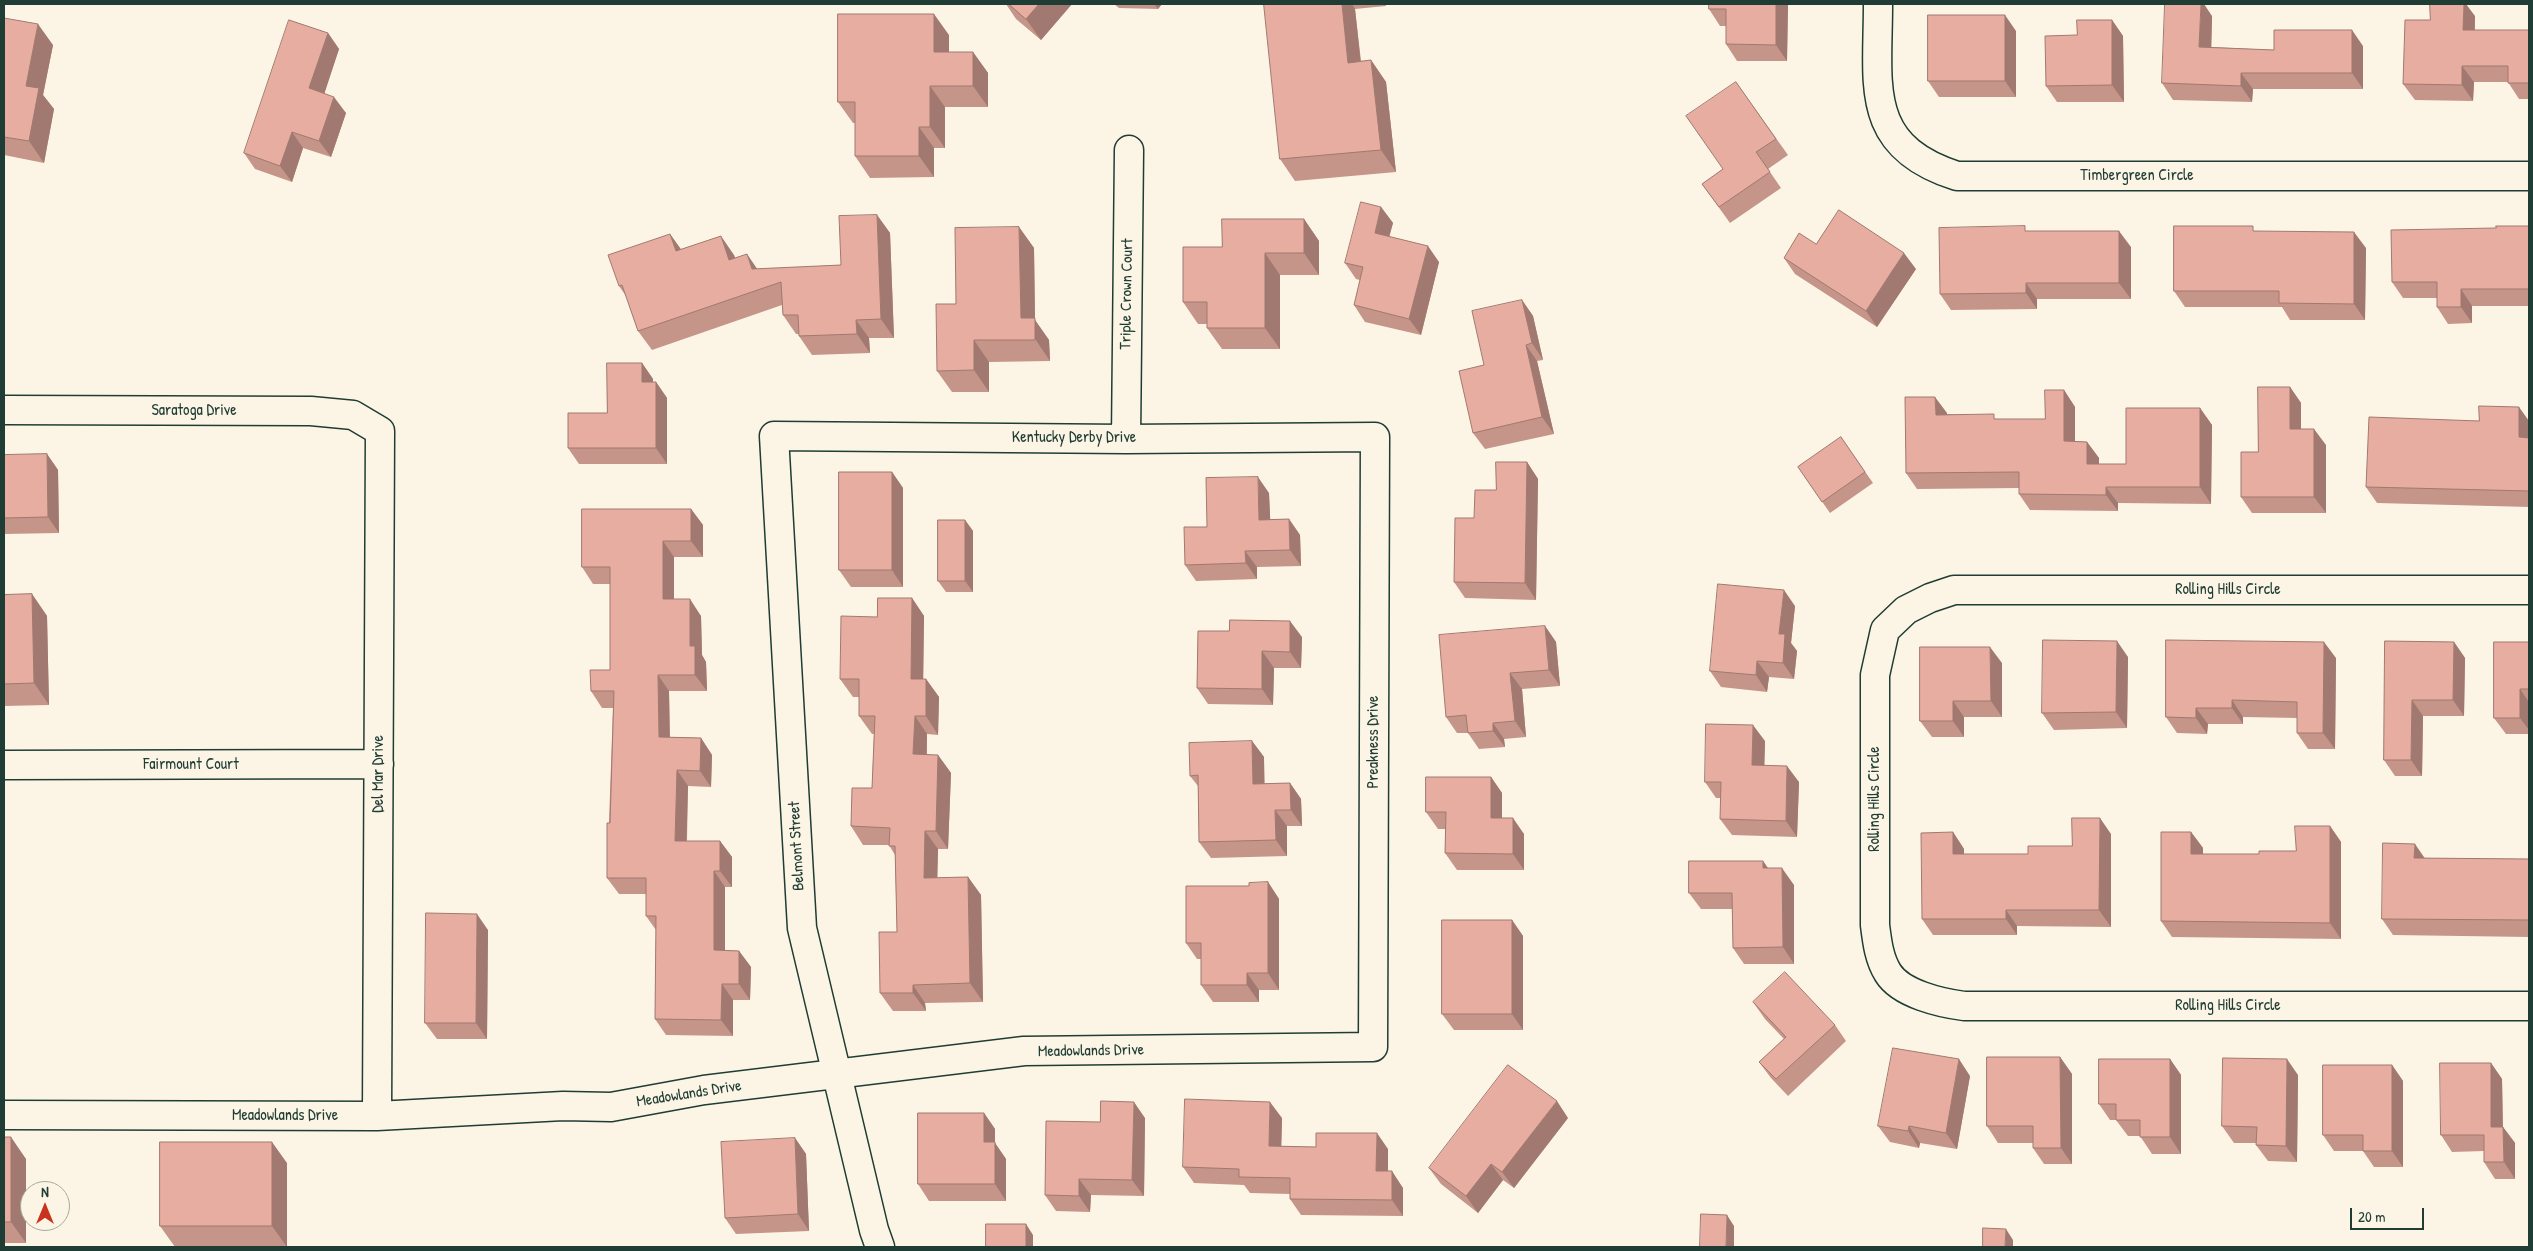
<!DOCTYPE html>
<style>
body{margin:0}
#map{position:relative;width:2533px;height:1251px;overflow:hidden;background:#fcf5e5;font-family:"Patrick Hand",sans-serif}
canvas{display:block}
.frame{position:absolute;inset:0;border:5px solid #1f3d34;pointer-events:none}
.north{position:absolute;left:20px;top:1181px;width:50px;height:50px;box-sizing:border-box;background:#fcf5e5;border:1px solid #a4ab9e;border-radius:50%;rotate:0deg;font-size:14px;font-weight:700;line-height:20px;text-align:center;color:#1f3d34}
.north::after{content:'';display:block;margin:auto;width:18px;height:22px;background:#c8321e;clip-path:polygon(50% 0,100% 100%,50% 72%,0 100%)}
.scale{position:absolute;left:2350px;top:1208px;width:74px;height:22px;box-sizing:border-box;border:2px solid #1f3d34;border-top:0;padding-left:6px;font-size:15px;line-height:18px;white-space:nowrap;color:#1f3d34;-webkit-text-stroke:4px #fcf5e5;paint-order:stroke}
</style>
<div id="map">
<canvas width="2533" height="1251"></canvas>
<div class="frame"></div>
<div class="north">N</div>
<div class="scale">20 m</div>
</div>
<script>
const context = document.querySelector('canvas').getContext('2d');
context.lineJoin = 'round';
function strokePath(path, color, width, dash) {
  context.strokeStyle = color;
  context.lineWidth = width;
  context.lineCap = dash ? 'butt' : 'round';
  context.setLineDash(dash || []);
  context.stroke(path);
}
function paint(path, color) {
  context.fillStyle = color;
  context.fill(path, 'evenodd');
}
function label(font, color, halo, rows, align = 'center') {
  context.font = font + ' "Patrick Hand",sans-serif';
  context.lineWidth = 4.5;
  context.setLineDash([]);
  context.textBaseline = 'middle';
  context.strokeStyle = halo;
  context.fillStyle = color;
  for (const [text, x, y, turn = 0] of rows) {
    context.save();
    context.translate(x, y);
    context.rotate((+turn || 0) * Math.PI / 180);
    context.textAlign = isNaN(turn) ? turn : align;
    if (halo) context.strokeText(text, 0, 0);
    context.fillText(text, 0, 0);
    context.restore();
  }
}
const street = new Path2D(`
 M1878,4C1878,86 1863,146 1957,176H2529
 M4,410L311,411L353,415L380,431L377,1116
 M1126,439L1129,150
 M2529,590H1954L1930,598L1906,610L1885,630L1875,675V925C1877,941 1879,959 1888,973C1901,994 1941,1003 1964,1006H2529
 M4,765L379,764
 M4,1115L377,1116L563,1106L611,1107L704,1090L1024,1051L1373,1047L1375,437L1126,439L774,436L802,928L874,1230L880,1247`);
const wall = new Path2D(`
 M1006,4H1072L1041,40L1016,19Z
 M1114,4H1162L1158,9L1119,8Z
 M1264,4H1386V6L1355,9L1361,61L1371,60L1386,82L1396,172L1295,181L1280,159Z
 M1788,4L1787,61H1737L1726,44V26H1720L1709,9Z
 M2212,16L2211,47L2274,50L2363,46V89H2253L2252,102L2173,100L2162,83Z
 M2475,16V30H2529V99H2519L2508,82H2474L2473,101L2415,100L2403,84L2430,20Z
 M4,18L53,45L43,95L54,109L44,163L4,155Z
 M2112,20L2123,36L2124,102H2057L2046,86L2077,35Z
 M2016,31V97H1939L1928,81Z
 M328,33L339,49L324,93L346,113L331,157L303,148L292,182L255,169L244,153Z
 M949,35V52H973L988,73V107H945V148H934V177L870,178L855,156V123H853L838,102Z
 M1736,82L1788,155L1768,169L1781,188L1730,223L1702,184L1723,169Z
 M1381,207L1393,223L1389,236L1439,262L1421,335L1365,322L1354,305L1360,280L1356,279L1345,263Z
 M877,215L890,233L894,338H869L870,353L812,355L799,336V334H796L783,315L782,305L652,350L638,331L626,296L619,286L670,234L681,250L734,255L735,258L757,269L841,265Z
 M1304,219L1319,241V275H1280V349H1222L1207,328V324H1198L1183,302L1222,247Z
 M2529,226V306H2472V323L2448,324L2437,307V298H2403L2392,282L2496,228Z
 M1019,227L1034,248L1035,320L1049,340L1050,361L989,362V392H952L937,371L956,304Z
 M2028,231L2131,247V299H2037V309L1951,310L1940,294Z
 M2257,231L2366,248L2365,320H2290L2282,307H2185L2174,291Z
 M1784,258L1916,269L1877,327L1795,274Z
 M1522,300L1533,316L1543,360L1537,361L1554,434L1485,449L1473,433L1484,365Z
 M642,363L653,379V382H656L667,398V464H579L568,448L607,413Z
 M2290,387L2301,403V429L2326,445V513H2252L2241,497L2258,452Z
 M2064,390L2075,407V441L2087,442L2099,458V464H2126L2200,408L2212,425L2211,504L2118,503V511L2030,510L2019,494V488L1917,489L1906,473L1947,413V414L1997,419H2045Z
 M2479,421H2529V507L2377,503L2366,487Z
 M1841,437L1873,483L1830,513L1798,467Z
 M47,454L58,470L59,533L4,534V455Z
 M1527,462L1538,479L1536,600L1465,598L1454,582L1474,518L1496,490Z
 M892,472L903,488V587H851L839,570Z
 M1269,493L1270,519H1289L1300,535L1301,566L1257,567V579L1196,581L1185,565L1207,527Z
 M691,509L703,525V557H674V599L701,616L702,655L706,662L707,691H669L670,737L701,738L712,755L711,787L688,786L687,841H720L732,857V887H725V950L739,951L751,967L750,1000H733V1036L666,1035L655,1019L656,930L646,916V894H619L607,878L613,708H602L591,691L610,670V584H593L582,567Z
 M965,520L973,531V592H946L938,581Z
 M32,594L47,616L49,705L4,706V595Z
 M912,598L924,616L923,679H926L939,697L938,735L927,734V755H938L951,773L948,849H938L937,878L968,877L981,895L983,1002L925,1003L926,1011H893L880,993L897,932L895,855L889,845H863L851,826L872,788L874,734H872L859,716V697H853L840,679L877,617Z
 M1795,606L1791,643L1797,651L1794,679L1769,677L1767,692L1721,687L1710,671Z
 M1545,626L1556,642L1560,686L1522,689L1526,737L1504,739L1505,747L1479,749L1468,733H1457L1446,717Z
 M1198,631L1302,637L1301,668H1274L1273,705L1208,704L1197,688Z
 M2385,641L2454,642L2465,658L2464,716H2423L2422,776H2395L2384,760Z
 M2529,642V734H2506L2494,718Z
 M2128,657L2127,728L2054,730L2042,713Z
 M2336,658L2335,749H2308L2297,733V718L2243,717V724H2208L2207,734L2177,733L2166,717Z
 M2002,663V717H1964V737H1932L1920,721Z
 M1252,741L1264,757V784L1290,783L1301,799L1302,826H1287V856L1211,858L1199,842L1198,786L1190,776Z
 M1765,741L1764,766L1799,782L1797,837L1732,835L1720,819L1721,798H1716L1705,782Z
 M1491,777L1502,793V818L1524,834V870H1457L1445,853V829H1438L1426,812Z
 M2330,826L2341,842V939L2172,937L2161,921L2191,832L2203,848V854H2259L2296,851Z
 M1953,832L1964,849V854H2028L2072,846L2111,834V927L2017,926V935H1933L1922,919Z
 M2424,858L2529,859V937L2393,935L2382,919Z
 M1763,861L1768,868L1794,885V964H1744L1733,948L1732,909H1701L1689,893Z
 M1268,882L1279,899V990H1259V1002H1213L1201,985V959H1197L1186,943L1249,886Z
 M1512,920L1523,936V1030H1454L1442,1014Z
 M488,930L487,1039H437L425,1023Z
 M1753,1002L1835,1025L1846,1041L1788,1096L1771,1078L1759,1062L1784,1039L1765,1019Z
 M2060,1057L2072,1074V1164H2044L2033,1148V1143H1998L1987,1126Z
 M2170,1059L2181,1075V1154H2152L2140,1136H2128L2116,1120H2110L2099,1104Z
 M2491,1063L2502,1079L2503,1127L2515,1143V1179H2495L2484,1162V1151L2452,1152L2441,1135Z
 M2392,1065L2403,1081V1167H2374L2363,1151H2334L2323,1135Z
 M2298,1075L2297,1162L2268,1161L2256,1145V1143H2234L2222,1126Z
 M1970,1076L1957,1149L1920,1143L1919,1148L1890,1142L1878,1126Z
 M984,1113L995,1129V1143L1006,1159V1201H929L918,1184Z
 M1145,1118L1144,1196L1091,1195L1090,1212L1056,1211L1045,1195Z
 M1282,1118L1281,1146L1388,1149V1171L1403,1188V1216L1301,1215L1290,1199V1194L1250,1193L1244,1185L1194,1183L1183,1167Z
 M1568,1118L1514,1188L1503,1180L1478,1213L1441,1184L1429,1168Z
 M4,1137L26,1159V1243H4Z
 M795,1138L806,1154L809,1231L736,1234L725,1218Z
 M287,1163V1247H175L160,1226Z`);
const shadedWall = new Path2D(`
 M1039,4H1072L1041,40L1026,19Z
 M1154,4H1162L1158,9Z
 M1342,4H1352L1355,9L1363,84L1348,63Z
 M1776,4H1788L1787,61L1776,45Z
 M2201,4H2204L2212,16L2211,63L2199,47Z
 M2464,4H2466L2475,16L2474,46L2463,30Z
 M934,14L949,35V73L934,52Z
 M2005,15L2016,31V97L2005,81Z
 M2112,20L2123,36L2124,102L2112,85Z
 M38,24L53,45L43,95L54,109L44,163L29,141L26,86Z
 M2352,30L2363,46V89L2352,73Z
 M328,33L339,49L321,104L309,88Z
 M973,52L988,73V107L973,86Z
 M1371,60L1386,82L1396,172L1381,150Z
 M2462,66L2474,82L2473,101L2462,85Z
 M2241,73L2253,89L2252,102L2241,86Z
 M930,86L945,107V148L930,127Z
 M334,97L346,113L331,157L319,141Z
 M919,127L934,148V177L919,156Z
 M292,132L303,148L292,182L280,166Z
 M1381,207L1393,223L1386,249L1375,233Z
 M877,215L890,233L894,338L881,319Z
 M1304,219L1319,241V275L1304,253Z
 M1019,227L1034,248L1035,320L1049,340L1050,361L1021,318Z
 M2119,231L2131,247V299L2119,283Z
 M2354,232L2366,248L2365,320L2354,304Z
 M670,234L683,252L676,251Z
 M721,236L734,255L742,279L729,260Z
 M1428,246L1439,262L1421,335L1409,319Z
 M1265,253L1280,275V349L1265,328Z
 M1904,253L1916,269L1877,327L1866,311Z
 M747,254L760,273L752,269Z
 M2026,283L2037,299V309L2026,293Z
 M2461,289L2472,306V323L2461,307Z
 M1522,300L1533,316L1543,360L1532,343Z
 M856,320L869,338L870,353L857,334Z
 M974,340L989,362V392L974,370Z
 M1526,345L1537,361L1554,434L1542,417Z
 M642,363L653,379V398L642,382Z
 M656,382L667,398V464L656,448Z
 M2290,387L2301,403V445L2290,429Z
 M2064,390L2075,407V457L2064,441Z
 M1935,397L1947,413V431L1936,415Z
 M2519,407L2529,421V452L2519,437Z
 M2200,408L2212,425L2211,504L2200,487Z
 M2314,429L2326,445V513L2314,497Z
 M2087,442L2099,458V481L2087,464Z
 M47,454L58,470L59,533L48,517Z
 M1527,462L1538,479L1536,600L1525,583Z
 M892,472L903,488V587L892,570Z
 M1258,477L1269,493L1271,536L1259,520Z
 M2106,487L2118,503V511L2106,495Z
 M691,509L703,525V557L691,541Z
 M1289,519L1300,535L1301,566L1290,550Z
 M965,520L973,531V592L965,581Z
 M663,541L674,557V616L663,599Z
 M1245,551L1257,567V579L1246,563Z
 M1784,590L1795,606L1791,643L1797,651L1794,679L1783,663L1779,634Z
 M32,594L47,616L49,705L34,683Z
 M912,598L924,616L923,697L911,679Z
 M690,599L701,616L702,655L706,662L707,691L695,675L690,646Z
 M1290,621L1302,637L1301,668L1290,652Z
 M1545,626L1556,642L1560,686L1549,670Z
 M2117,641L2128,657L2127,728L2116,712Z
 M2324,642L2336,658L2335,749L2323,733Z
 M2454,642L2465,658L2464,716L2453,700Z
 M1990,647L2002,663V717L1991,701Z
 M1262,651L1274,668L1273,705L1262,689Z
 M1757,661L1769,677L1767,692L1756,675Z
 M1510,673L1522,689L1526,737L1515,721Z
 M658,675L669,691L670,753L659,737Z
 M926,679L939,697L938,735L926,716Z
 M2520,689L2529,702V730L2520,718Z
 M2232,700L2243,717V724L2232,708Z
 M2412,700L2423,716L2422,776L2411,760Z
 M1953,701L1964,717V737L1953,721Z
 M2196,708L2208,724L2207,734L2196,718Z
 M915,716L927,734L926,772L913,754Z
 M1493,723L1504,739L1505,747L1493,731Z
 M1753,725L1765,741L1764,782L1752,765Z
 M701,738L712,755L711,787L700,771Z
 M1252,741L1264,757L1265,800L1253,784Z
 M938,755L951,773L948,849L936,831Z
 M1787,766L1799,782L1797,837L1786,821Z
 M677,770L688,786L686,857L675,841Z
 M1491,777L1502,793V834L1491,818Z
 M1290,783L1301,799L1302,826L1291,810Z
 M1275,810L1287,826V856L1276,840Z
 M1513,818L1524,834V870L1513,854Z
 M2100,818L2111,834V927L2099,910Z
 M2330,826L2341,842V939L2330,923Z
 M925,831L938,849L937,896L924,878Z
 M1953,832L1964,849V871L1953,854Z
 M2191,832L2203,848V870L2191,854Z
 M720,841L732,857V887L720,871Z
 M2415,844L2426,860L2414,858Z
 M1763,861L1774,877L1763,868Z
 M1782,868L1794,885V964L1783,947Z
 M714,871L725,887V966L714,950Z
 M968,877L981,895L983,1002L970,983Z
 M1268,882L1279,899V990L1268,973Z
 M2006,910L2017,926V935L2006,919Z
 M477,914L488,930L487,1039L476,1023Z
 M1512,920L1523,936V1030L1512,1014Z
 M739,951L751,967L750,1000L739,984Z
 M1247,973L1259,990V1002L1247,985Z
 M722,984L733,1000V1036L721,1020Z
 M913,985L925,1003L926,1011L913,993Z
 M2060,1057L2072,1074V1164L2061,1148Z
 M1959,1059L1970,1076L1957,1149L1946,1133Z
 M2170,1059L2181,1075V1154L2170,1137Z
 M2287,1059L2298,1075L2297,1162L2286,1146Z
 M2491,1063L2502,1079L2503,1143L2491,1127Z
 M2392,1065L2403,1081V1167L2392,1151Z
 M1557,1101L1568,1118L1514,1188L1502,1172Z
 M1134,1102L1145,1118L1144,1196L1132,1180Z
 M1270,1102L1282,1118L1281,1162L1269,1146Z
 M984,1113L995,1129V1143L1006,1159V1201L995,1184L984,1142Z
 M1909,1126L1920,1143L1919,1148L1908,1131Z
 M2503,1127L2515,1143V1179L2504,1162Z
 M1377,1133L1388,1149V1188L1376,1171Z
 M11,1137L26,1159V1243L11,1222Z
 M795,1138L806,1154L809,1231L798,1214Z
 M272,1142L287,1163V1247L272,1226Z
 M1491,1164L1503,1180L1478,1213L1466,1196Z
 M1392,1171L1403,1188V1216L1392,1200Z
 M1079,1179L1091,1195L1090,1212L1079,1196Z
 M1727,1215L1734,1226V1247H1726Z
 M1026,1224L1033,1235V1247H1026Z
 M2006,1229L2013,1240V1247H2005Z`);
const building = new Path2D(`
 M1009,4H1039L1026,19Z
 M1264,4H1342L1348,63L1371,60L1381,150L1280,159Z
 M1709,4H1776V45L1726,44V9H1709Z
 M2165,4H2201L2199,47L2274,50V30H2352V73H2241V86L2162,83Z
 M2430,4H2464L2463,30H2529V83H2508V66H2462V85L2403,84L2405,20H2430Z
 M838,14H934V52H973V86H930V127H919V156H855V102H838Z
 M1928,15H2005V81H1928Z
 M4,18L38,24L26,86L39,88L29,141L4,137Z
 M289,20L328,33L309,88L334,97L319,141L292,132L280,166L244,153Z
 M2077,20H2112V85L2046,86L2045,36L2077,35Z
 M1736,82L1776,139L1756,152L1770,172L1719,207L1702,184L1723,169L1686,116Z
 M1361,202L1381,207L1375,233L1428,246L1409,319L1354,305L1363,267L1345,263Z
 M1839,210L1904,253L1866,311L1784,258L1799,233L1816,244Z
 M877,215L881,319L856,320L857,334L799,336L798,315H783L781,282L638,331L622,285L619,286L608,255L670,234L676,251L721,236L729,260L747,254L752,269L841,265L839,216Z
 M1222,219H1304V253H1265V328H1207V302H1183V247H1222Z
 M2025,226V231H2119V283H2026V293L1940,294L1939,228Z
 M2174,226H2253V231L2354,232V304L2279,303V291H2174Z
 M2496,226H2529V289H2461V307H2437V282H2392L2391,230L2496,228Z
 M1019,227L1021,318H1035V340H974V370L937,371L936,304H956L955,228Z
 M1522,300L1532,343L1526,345L1542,417L1473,433L1459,371L1484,365L1472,311Z
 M607,363H642V382H656V448H568V413H607Z
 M2258,387H2290V429H2314V497H2241V452H2258Z
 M2045,390H2064V441L2087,442V464H2126V408H2200V487H2106V495L2019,494V472L1906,473L1905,397H1935L1936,415L1994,414V419H2045Z
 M2479,406L2519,407V437L2529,438V491L2366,487L2369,417L2479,421Z
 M1841,437L1865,472L1822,502L1798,467Z
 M47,454L48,517L4,518V455Z
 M1496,462H1527L1525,583L1454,582L1455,518H1474L1475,490H1496Z
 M839,472H892V570H839Z
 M1258,477L1259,520L1289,519L1290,550L1245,551L1246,563L1185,565L1184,527H1207L1206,478Z
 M582,509H691V541H663V599H690V646H695V675H658L659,737L701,738L700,771L677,770L675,841H720V871H714V950L739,951V984H722L721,1020L655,1019L656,916H646V878H607V823H610L614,691H591L590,670H610V567H582Z
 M938,520H965V581H938Z
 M1718,584L1784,590L1779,634H1785L1783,663L1757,661L1756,675L1710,671Z
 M32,594L34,683L4,684V595Z
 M878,598H912L911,679H926V716H915L913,754L938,755L936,831H925L924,878L968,877L970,983L913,985V993H880L879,932H897L895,846H889L890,828L851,826L852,788H872L875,716H859V679H840L841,616L877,617Z
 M1230,620L1290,621V652L1262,651V689L1197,688L1198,631H1229Z
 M1545,626L1549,670L1510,673L1515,721L1493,723V731L1468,733L1466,715L1446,717L1439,635Z
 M2043,640L2117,641L2116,712L2042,713Z
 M2166,640L2324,642L2323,733H2297V702L2232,700V708H2196V718L2166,717Z
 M2385,641L2454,642L2453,700H2412L2411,760H2384Z
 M2494,642H2529V689H2520V718H2494Z
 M1920,647H1990L1991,701H1953V721H1920Z
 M1706,724L1753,725L1752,765L1787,766L1786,821L1720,819L1721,782H1705Z
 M1252,741L1253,784L1290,783L1291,810H1275L1276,840L1199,842L1198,775L1190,776L1189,743Z
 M1426,777H1491V818H1513V854L1445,853L1446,812H1426Z
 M2072,818H2100L2099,910H2006V919H1922L1921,833L1953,832V854H2028V846H2072Z
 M2295,826H2330V923L2161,921V832H2191V854H2259V851H2296Z
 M2383,843L2415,844L2414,858L2529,859V920L2382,919Z
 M1689,861H1763V868H1782L1783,947L1733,948L1732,893H1689Z
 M1268,882V973H1247V985H1201V943H1186V886H1249V883Z
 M426,913L477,914L476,1023H425Z
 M1442,920H1512V1014H1442Z
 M1785,972L1835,1025L1776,1079L1759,1062L1786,1037L1753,1002Z
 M1893,1048L1959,1059L1946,1133L1909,1126L1908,1131L1878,1126Z
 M1987,1057H2060L2061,1148H2033V1126H1987Z
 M2223,1058L2287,1059L2286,1146L2256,1145L2257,1127L2222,1126Z
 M2099,1059H2170V1137H2140V1120H2116V1104H2099Z
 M2440,1063H2491V1127H2503L2504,1162H2484V1135H2441Z
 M1508,1065L1557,1101L1502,1172L1491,1164L1466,1196L1429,1168Z
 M2323,1065H2392V1151H2363V1135H2323Z
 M1185,1099L1270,1102L1269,1146L1316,1147V1133H1377L1376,1171H1392V1200L1290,1199V1178L1239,1177V1169L1183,1167Z
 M1101,1101L1134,1102L1132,1180L1079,1179V1196L1045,1195L1046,1121L1100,1122Z
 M918,1113H984V1142H995V1184H918Z
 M4,1137H11V1222H4Z
 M795,1138L798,1214L725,1218L721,1142Z
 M160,1142H272V1226H160Z
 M1701,1214L1727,1215L1726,1247H1700Z
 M986,1224H1026V1247H986Z
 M1983,1228L2006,1229L2005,1247H1983Z`);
const streetNames = [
 ["Timbergreen Circle",2137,176],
 ["Triple Crown Court",1127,294,-89],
 ["Saratoga Drive",194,411],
 ["Kentucky Derby Drive",1074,438],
 ["Rolling Hills Circle",2228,590],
 ["Preakness Drive",1374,742,-90],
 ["Fairmount Court",191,765],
 ["Del Mar Drive",379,774,-90],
 ["Rolling Hills Circle",1875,799,-90],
 ["Belmont Street",797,846,-93],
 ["Rolling Hills Circle",2228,1006],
 ["Meadowlands Drive",1091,1051,-1],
 ["Meadowlands Drive",689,1094,-9],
 ["Meadowlands Drive",285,1116]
];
strokePath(street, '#1f3d34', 31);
strokePath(street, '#fcf5e5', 28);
paint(wall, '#c6958a');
paint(shadedWall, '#a17970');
paint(building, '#e6ada0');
strokePath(building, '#a17970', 1);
label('16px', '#1f3d34', '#fcf5e5', streetNames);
</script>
